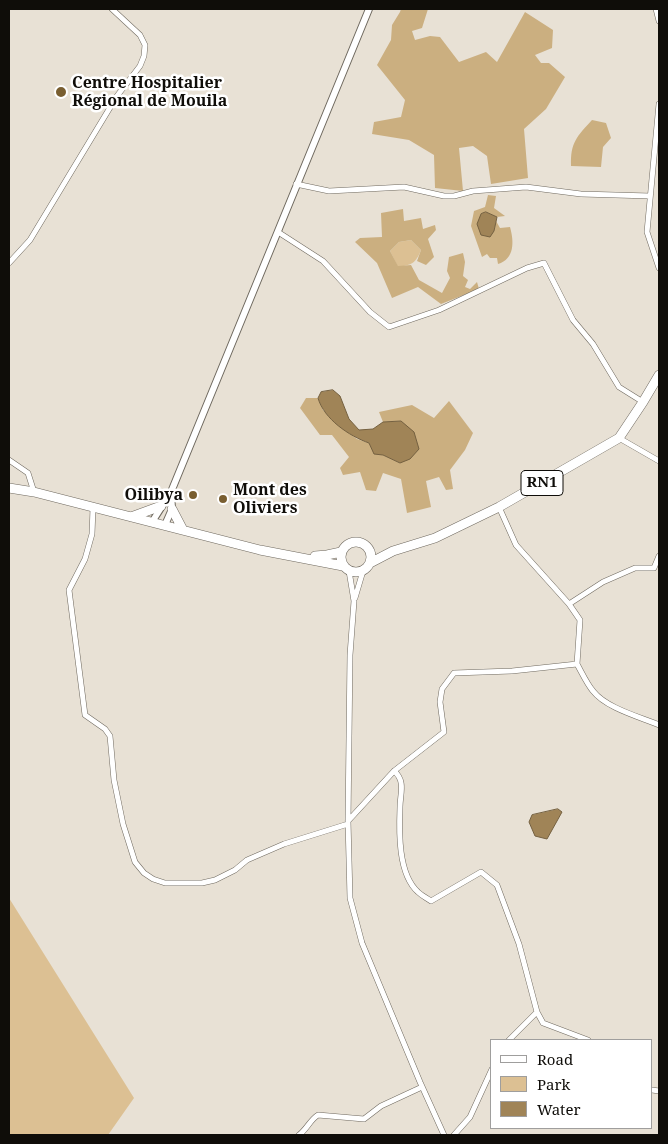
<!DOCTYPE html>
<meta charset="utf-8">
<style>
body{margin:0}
#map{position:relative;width:668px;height:1144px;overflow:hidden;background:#e8e1d5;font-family:"Noto Serif",serif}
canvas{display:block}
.frame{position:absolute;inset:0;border:10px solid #0f0d09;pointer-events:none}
.legend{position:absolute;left:490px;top:1039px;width:162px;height:90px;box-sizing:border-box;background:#fff;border:1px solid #9f9e9d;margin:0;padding:6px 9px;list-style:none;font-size:15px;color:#0f0d09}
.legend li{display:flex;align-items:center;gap:10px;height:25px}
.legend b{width:25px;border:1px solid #9f9e9d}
</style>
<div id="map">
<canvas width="668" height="1144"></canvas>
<div class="frame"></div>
<ul class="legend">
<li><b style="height:6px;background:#fff"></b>Road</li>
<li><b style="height:14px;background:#dcc093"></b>Park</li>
<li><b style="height:14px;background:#a08457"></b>Water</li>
</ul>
</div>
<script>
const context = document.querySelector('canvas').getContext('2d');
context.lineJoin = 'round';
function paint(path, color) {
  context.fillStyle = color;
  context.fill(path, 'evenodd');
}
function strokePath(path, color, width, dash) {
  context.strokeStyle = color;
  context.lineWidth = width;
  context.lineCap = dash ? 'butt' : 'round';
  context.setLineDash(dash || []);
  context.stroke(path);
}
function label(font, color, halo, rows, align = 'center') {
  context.font = font + ' "Noto Serif",serif';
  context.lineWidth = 5;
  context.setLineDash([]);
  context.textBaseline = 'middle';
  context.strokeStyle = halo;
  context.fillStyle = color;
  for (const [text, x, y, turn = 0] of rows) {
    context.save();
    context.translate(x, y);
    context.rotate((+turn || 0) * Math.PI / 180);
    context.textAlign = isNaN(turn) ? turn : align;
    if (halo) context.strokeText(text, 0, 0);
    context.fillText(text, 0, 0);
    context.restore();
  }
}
const green = new Path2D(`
 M411,240L421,250C416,263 412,265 398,267L390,251L399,242Z
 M9,898L134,1098L108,1135H9Z`);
const forest = new Path2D(`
 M401,9H428L422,28L412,31L415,40L430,36L440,37L459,62L486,52L497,62L525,12L553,30L552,48L535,55L541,63H549L565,77L546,109L524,129L528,178L491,184L487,156L473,146L459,148L463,191L435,188L434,155L409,140L372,134L374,122L401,117L405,100L377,65L391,40L392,25L400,12Z
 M592,120L606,123L611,138L603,147L601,167L571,166C570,143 577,136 592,120Z
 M488,195L496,196L494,208L505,216L497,217L486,212L494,231L496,221L500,228L510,227C514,241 515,259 498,264L497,258H490L487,254L482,257L471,226L474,211L485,207Z
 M403,209L404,221L421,218L423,229L435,225L436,230L428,239L434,257L426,265L417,261L421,250L411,240L399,242L390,251L398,266L411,265L419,280L442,293L450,278L447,271L449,257L463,253L465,262L463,276L468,280L465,287L470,289L477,282L479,289L441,304L418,287L392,298L377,263L355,242L360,238L382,237L381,213Z
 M306,398H318L323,410L337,424L357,439L369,443L383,455L400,463L401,421L383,422L379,412L412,405L434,418L449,401L473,433L465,450L450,470L453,489L446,490L439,477L426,481L431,507L407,513L401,479L383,473L376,491L366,490L360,472L343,475L340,468L349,457L332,435H320L300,408Z`);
const water = new Path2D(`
 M486,212L497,217L494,231L490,237L481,235L477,224L481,214Z
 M333,390L340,396L349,419L359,430L373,429L383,422L401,421L414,432L419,449L410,459L400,463L383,455L374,454L369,443C349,436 324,419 318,398L321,392Z
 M558,809L562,812L547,839L535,836L529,822L532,815Z`);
const minor = new Path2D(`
 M656,9L659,21
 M659,104L647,232L659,268
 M296,184L329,191L404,187L444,196H454L473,191L526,187L581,194L650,196
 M278,232L323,261L370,312L389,327L439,310L527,268L544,263L573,320L593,344L619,387L643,402
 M9,263L30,240L117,96L140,66L144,56L145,45L140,35L112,9
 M619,438L659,461
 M9,460L28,473L34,492
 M93,508L92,534L85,559L69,590L85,715L105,729L110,736L114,780L123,824L135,862L144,873L153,879L165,883H202L215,880L235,870L247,860L284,844L348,824
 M349,571L354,601L350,655L348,821L350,898L362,943L420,1082L444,1135
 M355,598L363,571
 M569,604L603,582L635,568H654L659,556
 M577,664C582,673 587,684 593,691C606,708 640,717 659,725
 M394,771C406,781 400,794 400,807C399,832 398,874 418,892C422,896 427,898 431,901L481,872L497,885L519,944L537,1012L543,1023L588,1040
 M348,821L394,771L444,732L440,702L442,689L454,673L512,671L577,664L580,620L569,604L516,545L499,507
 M509,1040L537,1012
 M652,1090L659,1091
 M299,1135C307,1129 310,1120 318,1115L364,1119L381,1106L422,1087
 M454,1135L470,1117L492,1069`);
const tertiary = new Path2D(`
 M152,522L171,492L369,9
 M165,525L172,509L171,492`);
const trunk = new Path2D(`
 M9,488L34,492L260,550L343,566
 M172,509L183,530
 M131,517L161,506
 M341 557a15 15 0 1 1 30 0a15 15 0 1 1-30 0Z
 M315,556L327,555L341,552
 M370,563L393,551L435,538L499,507L619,438L643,402L659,375`);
const markers = [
 [61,92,6,"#795e30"],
 [193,495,5,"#795e30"],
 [223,499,5,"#795e30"]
];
const shields = [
 [542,483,42]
];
const shieldNames = [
 ["RN1",542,483]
];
const poiNames = [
 ["Centre Hospitalier",72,83],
 ["Régional de Mouila",72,101],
 ["Mont des",233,490],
 ["Oliviers",233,508],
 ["Oilibya",183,495,"right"]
];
paint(green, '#dcc093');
paint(forest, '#cbaf80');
paint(water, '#a08457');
strokePath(water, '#746040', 1);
strokePath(minor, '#6f695f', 6);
strokePath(tertiary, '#6f695f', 8);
strokePath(trunk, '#6f695f', 10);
strokePath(minor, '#fff', 5);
strokePath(tertiary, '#fff', 6);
strokePath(trunk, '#fff', 9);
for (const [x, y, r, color] of markers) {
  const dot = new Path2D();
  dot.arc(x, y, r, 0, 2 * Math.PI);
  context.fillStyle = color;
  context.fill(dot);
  strokePath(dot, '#fff', 2);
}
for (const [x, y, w] of shields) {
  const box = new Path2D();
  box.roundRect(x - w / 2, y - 12.5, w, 25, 4);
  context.fillStyle = '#fff';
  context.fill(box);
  strokePath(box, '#0f0d09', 1);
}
label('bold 15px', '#0f0d09', null, shieldNames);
label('bold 16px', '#0f0d09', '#fff', poiNames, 'left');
</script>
